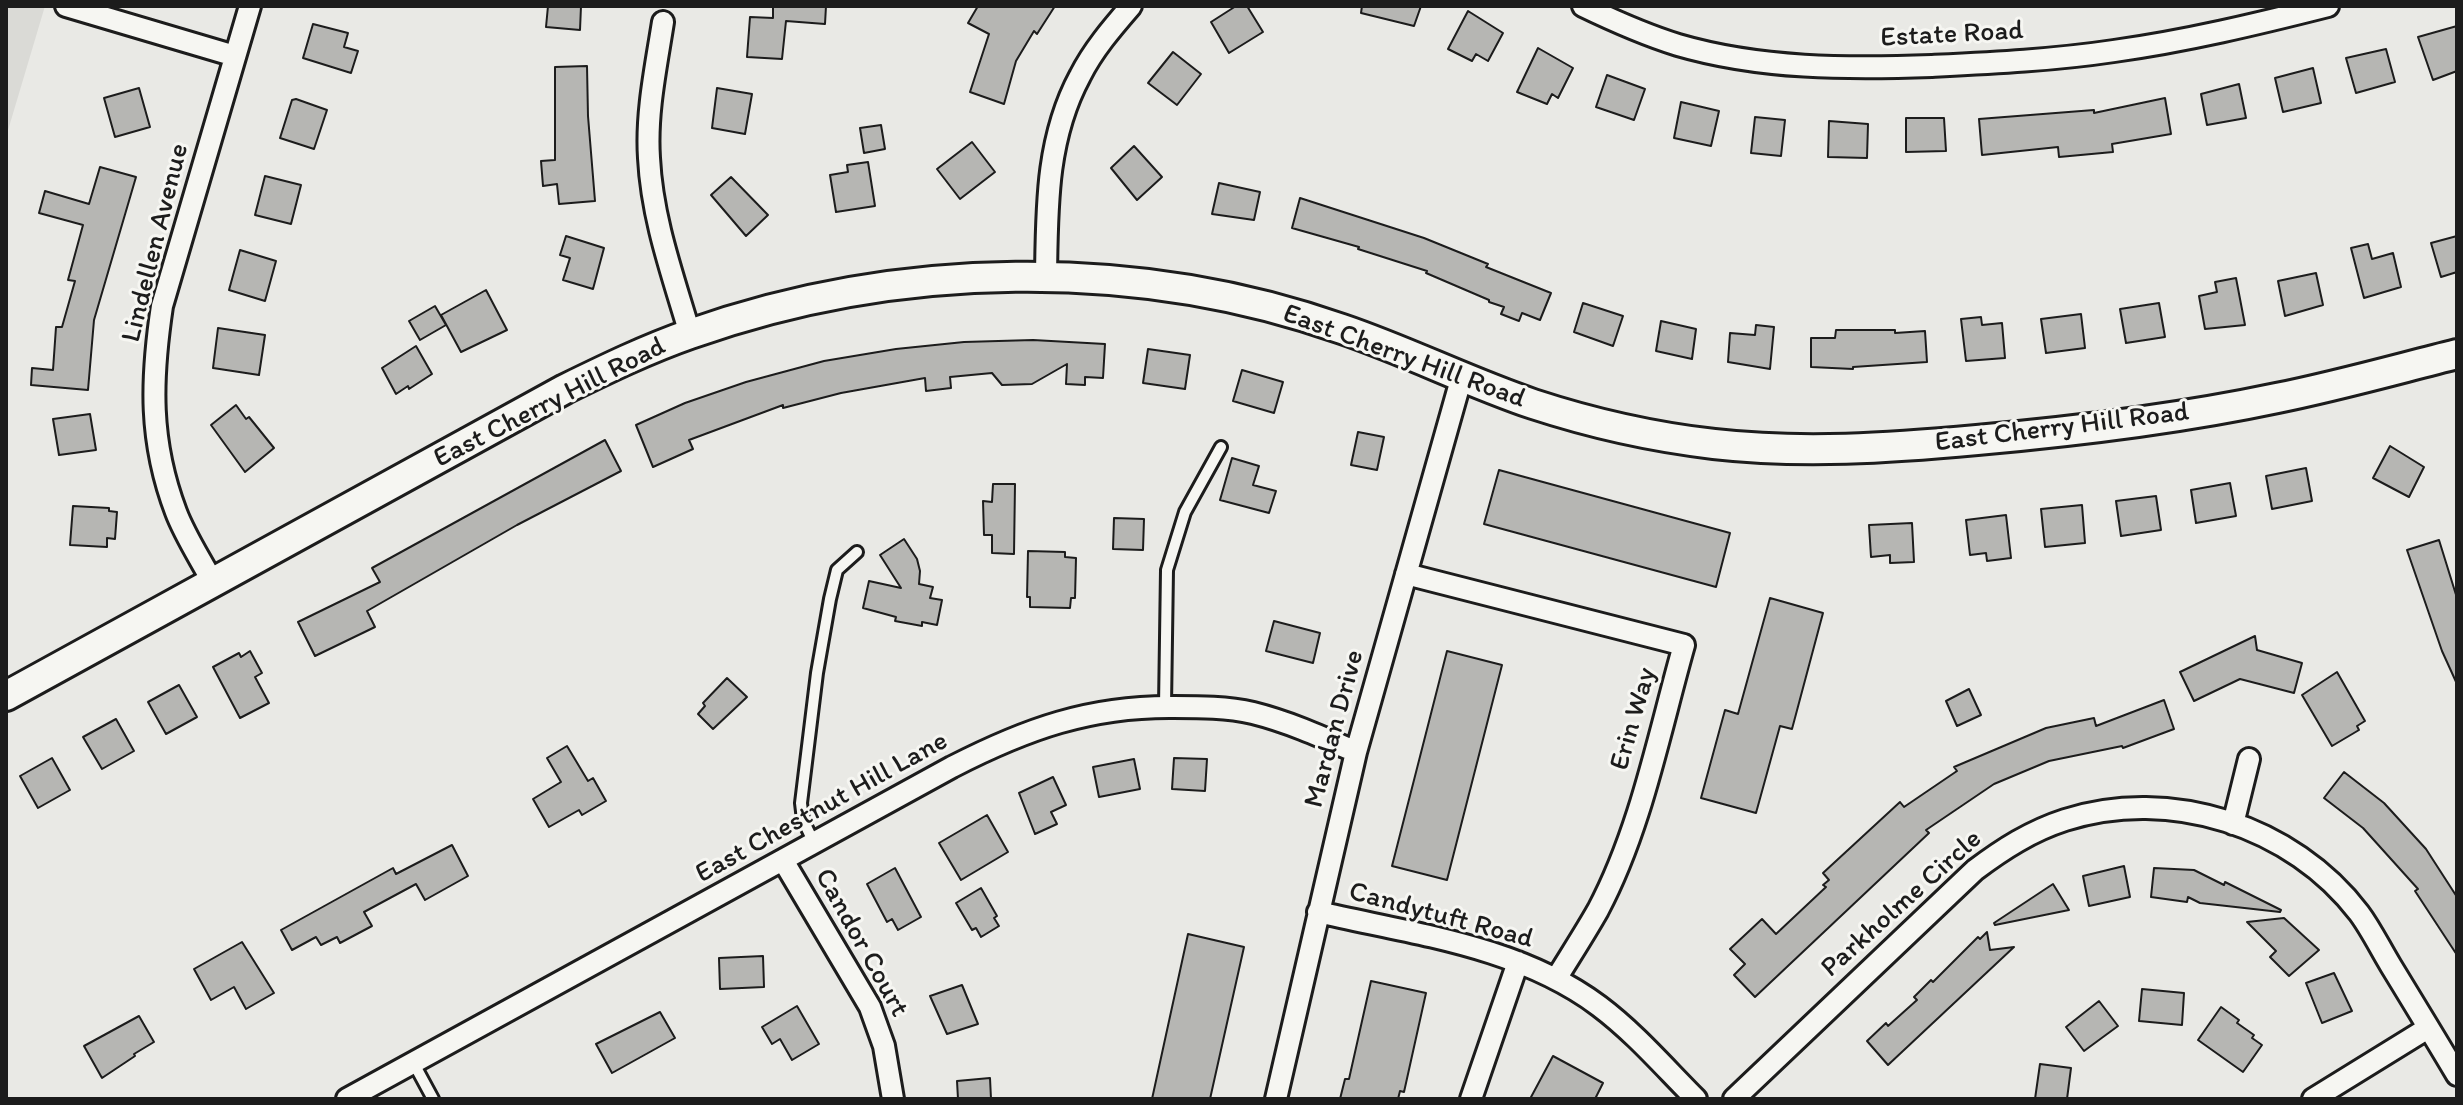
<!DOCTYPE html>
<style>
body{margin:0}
#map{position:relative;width:2463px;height:1105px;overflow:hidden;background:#e9e9e5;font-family:Itim,sans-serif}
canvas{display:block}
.frame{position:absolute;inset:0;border:8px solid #1c1c1c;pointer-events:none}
</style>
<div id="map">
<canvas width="2463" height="1105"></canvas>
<div class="frame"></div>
</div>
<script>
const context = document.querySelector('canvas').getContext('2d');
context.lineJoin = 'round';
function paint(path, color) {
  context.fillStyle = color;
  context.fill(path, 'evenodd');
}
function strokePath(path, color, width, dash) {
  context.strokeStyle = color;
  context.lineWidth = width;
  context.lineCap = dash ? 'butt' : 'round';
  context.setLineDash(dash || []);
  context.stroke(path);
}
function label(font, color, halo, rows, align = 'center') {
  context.font = font + ' Itim,sans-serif';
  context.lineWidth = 6;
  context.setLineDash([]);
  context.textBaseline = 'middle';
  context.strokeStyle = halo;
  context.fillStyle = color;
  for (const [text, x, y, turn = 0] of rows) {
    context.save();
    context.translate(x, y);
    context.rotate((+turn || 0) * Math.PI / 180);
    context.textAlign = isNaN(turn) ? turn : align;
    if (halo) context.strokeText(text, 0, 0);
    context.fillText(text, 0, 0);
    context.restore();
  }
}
const built = new Path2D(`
 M6,6H45L6,137Z`);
const building = new Path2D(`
 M548,6H581L580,30L546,27Z
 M773,6H826L825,24L786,21L782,59L747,57L750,17L773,18Z
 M978,6H1055L1037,34L1034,31L1016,61L1004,104L970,92L989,34L968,23Z
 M1236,6H1247L1263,32L1229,53L1211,22Z
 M1362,6H1421L1414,26L1361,13Z
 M1468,11L1503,33L1488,61L1476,54L1472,61L1448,49Z
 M313,24L348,33L344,47L358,51L351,73L303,58Z
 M2457,26V71L2433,80L2418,37Z
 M1538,48L1573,68L1558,98L1552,94L1547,104L1517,92Z
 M2386,49L2395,82L2356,93L2346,58Z
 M1173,52L1201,74L1177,105L1148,83Z
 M587,66L588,116L595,201L559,204L557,184L543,186L541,161L555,160V67Z
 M2313,68L2321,103L2283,112L2275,78Z
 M1607,75L1645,89L1634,120L1596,107Z
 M2239,84L2246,118L2207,125L2201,94Z
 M139,88L150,127L115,137L104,98Z
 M717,88L752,94L745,134L712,128Z
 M2165,98L2171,134L2112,144L2113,152L2059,157L2058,147L1982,155L1979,119L2094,110V113Z
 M296,99L327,110L314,149L280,138L292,100Z
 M1681,102L1719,111L1711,146L1674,138Z
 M1755,117L1785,120L1781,156L1751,153Z
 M1906,118H1944L1946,151L1906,152Z
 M1829,121L1868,124L1867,158L1828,157Z
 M881,125L885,149L864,153L860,128Z
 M972,142L995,172L960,199L937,169Z
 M1134,146L1162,177L1137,200L1111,168Z
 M868,162L875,206L836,212L830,175L848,172L847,165Z
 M100,167L136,177L94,320L88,390L31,385L32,368L53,370L56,327H62L75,281L68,280L83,225L39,213L45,191L89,204Z
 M265,176L301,185L291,224L255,215Z
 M731,177L768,215L746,236L711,195Z
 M1219,183L1260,192L1254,220L1212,214Z
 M1300,198L1424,238L1488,264L1486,267L1551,293L1540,320L1522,313L1519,321L1501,314L1504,307L1489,302V300L1426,273L1427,271L1358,249L1359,247L1292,228Z
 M566,236L604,248L593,289L563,280L570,258L560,255Z
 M2457,236V272L2441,277L2431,243Z
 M2368,244L2372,259L2393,253L2401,287L2364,298L2351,248Z
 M240,250L276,261L265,301L229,290Z
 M2316,273L2323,305L2285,316L2278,281Z
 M2236,278L2245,325L2205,329L2199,296L2217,292L2215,282Z
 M486,290L507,330L461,352L441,315Z
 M1583,303L1623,316L1613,346L1574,332Z
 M2159,303L2165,337L2126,343L2120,309Z
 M435,306L446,325L420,340L409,321Z
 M2081,314L2085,348L2046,353L2041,319Z
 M1981,317L1982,325L2002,323L2005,358L1966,361L1961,319Z
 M1661,321L1696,329L1692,359L1656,351Z
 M1756,325L1774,327L1770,369L1728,362L1730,333L1755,335Z
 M218,328L265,335L259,375L213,368Z
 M1836,330H1895V333L1925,331L1927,362L1853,367V369L1811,367V338H1835Z
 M1033,340L1105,344L1103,378L1085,377V385L1066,384L1067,364L1032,384L1002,385L992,373L950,377L951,388L926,391L925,378L841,393L783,408V405L689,440L693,449L653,467L636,425L685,403L746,382L824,361L896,349L964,342Z
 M416,346L432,374L409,389L408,386L396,394L382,368Z
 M1148,349L1190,355L1185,389L1143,383Z
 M1242,370L1283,382L1274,413L1233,401Z
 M236,405L246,419L249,417L274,448L245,472L211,425Z
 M90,414L96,450L59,455L53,419Z
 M1358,432L1384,437L1377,470L1351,465Z
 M605,440L621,471L517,525L367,611L375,627L315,656L298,622L380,582L372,568Z
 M2390,446L2424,467L2409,497L2373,478Z
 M1232,458L1259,466L1253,485L1276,491L1269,513L1220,500Z
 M2306,468L2312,501L2272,509L2266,476Z
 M1499,470L1730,533L1716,587L1484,524Z
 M2230,483L2236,516L2196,523L2191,490Z
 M993,484H1015L1014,554L992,553V535H984L983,501L992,502Z
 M2156,496L2161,530L2121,536L2116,501Z
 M2082,505L2085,543L2045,547L2041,509Z
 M73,506L109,508V511L117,512L115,539L107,538V547L70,545Z
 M2006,515L2011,558L1987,561L1986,553L1970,555L1966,520Z
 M1114,518L1144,519L1143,550L1113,549Z
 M1912,523L1914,562L1890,563V555L1871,557L1869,525Z
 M904,539L917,559L920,571L919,584L933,587L930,598L942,600L937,625L922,622V626L895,621L896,617L863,608L869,581L901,588L880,555Z
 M2439,540L2457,598V684L2442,651L2407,550Z
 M1028,551L1065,552V557L1076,558L1075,598H1071L1070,608L1030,607V597H1027Z
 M1770,598L1823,613L1792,729L1780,726L1756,813L1701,798L1725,710L1738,714Z
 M1274,621L1320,633L1313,663L1266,651Z
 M2255,636L2257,650L2302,663L2294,693L2240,679L2194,701L2180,672Z
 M250,651L262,673L255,677L269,703L240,718L213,667L239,653L241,657Z
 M1447,651L1502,665L1447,880L1392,866Z
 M2337,672L2365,721L2357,726L2359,730L2332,746L2302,695Z
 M727,678L747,697L713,729L698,714L705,706L703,703Z
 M179,685L197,717L166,734L148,702Z
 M1969,689L1981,715L1957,726L1946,701Z
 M2164,700L2174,729L2123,748L2122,746L2049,761L1994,784L1926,830L1929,833L1755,997L1734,975L1745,964L1730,949L1762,919L1776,934L1826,887L1823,885L1829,880L1823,873L1900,802L1904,807L1957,771L1954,767L2046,728L2094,718L2096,726Z
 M116,719L134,751L102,769L83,737Z
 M567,746L588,781L593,778L606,801L582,815L579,810L549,827L533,799L561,782L547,758Z
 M52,758L70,790L38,808L20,776Z
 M1174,758L1207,759L1205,791L1172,789Z
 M1134,759L1140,789L1099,797L1093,767Z
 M2344,772L2384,803L2426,849L2457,897V955L2415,891L2418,889L2363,828L2324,798Z
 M1053,777L1066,805L1051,812L1057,824L1035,834L1019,793Z
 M987,815L1008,852L961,880L939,843Z
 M452,845L468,876L425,900L416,884L364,912L372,926L340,943L337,937L321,945L316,937L292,950L281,930L393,868L396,874Z
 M2124,866L2130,897L2089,906L2083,876Z
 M895,868L921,917L898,930L892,919L887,922L867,884Z
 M2154,868L2194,870L2224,885L2225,882L2281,910L2280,912L2200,903L2188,897L2187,902L2151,897Z
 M2053,884L2069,910L1995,925L1994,923Z
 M981,888L997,916L994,918L999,926L981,937L976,928L972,930L956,903Z
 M2284,918L2319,950L2289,976L2270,957L2276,951L2247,922Z
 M1987,932L1990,950L2014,947L1888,1065L1867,1041L1886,1023L1888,1026L1917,1000L1914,997L1931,980L1933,982L1978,937L1980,939Z
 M1188,934L1244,947L1210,1099H1152Z
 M242,942L274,993L246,1009L234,987L211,1000L194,969Z
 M763,956L764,987L720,989L719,958Z
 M2334,973L2352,1011L2322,1023L2306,983Z
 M1371,981L1426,993L1404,1092L1400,1091L1398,1099H1340L1345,1079H1349Z
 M962,985L978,1024L947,1034L930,996Z
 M2142,989L2184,993L2182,1025L2139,1021Z
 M2099,1001L2118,1026L2084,1051L2066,1027Z
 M797,1006L819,1044L792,1060L780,1039L772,1044L762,1027Z
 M2221,1007L2239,1020L2237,1023L2254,1035L2252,1038L2262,1045L2243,1072L2198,1040Z
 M660,1012L675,1038L612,1073L596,1044Z
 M139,1016L154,1042L134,1054L135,1056L102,1078L84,1046Z
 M1553,1056L1603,1083L1595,1099H1530Z
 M2040,1064L2071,1068L2067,1099H2035Z
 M990,1078L991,1099H958L957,1081Z`);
const service = new Path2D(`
 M1165,706L1167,570L1185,512L1221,447
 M814,843L803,820L801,803L817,673L830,599L837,570L857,552
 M413,1062L433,1099`);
const minor = new Path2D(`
 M66,6L235,56
 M1583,6C1614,21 1646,35 1678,45C1760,69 1848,69 1932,66C1992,63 2054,60 2114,51C2186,41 2257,24 2328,6
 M663,22C656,67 646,113 649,158C652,219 673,276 690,334
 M1046,277C1047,208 1046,139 1080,76C1093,50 1112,28 1131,6
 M1406,574L1684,645C1659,733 1641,829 1598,910C1585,933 1570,956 1556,979
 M213,583C201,560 185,536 176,512C149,441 151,380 162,306L250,6
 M2233,824L2249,759
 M784,862L870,1007L884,1046L893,1099
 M1318,912C1413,934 1519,946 1599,1006C1635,1033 1664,1067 1696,1099
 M347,1099L952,767C1026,729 1090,706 1174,707C1200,707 1227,707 1253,713C1289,722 1322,737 1356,752
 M1276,1099L1356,752L1462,376
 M1471,1099L1518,962
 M1734,1099L1975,870C2003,849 2031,831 2065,820C2170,786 2293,826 2359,913C2371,929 2380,948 2391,966C2413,1002 2435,1038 2457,1075
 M2313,1099L2428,1028`);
const secondary = new Path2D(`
 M6,696L565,389C606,369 647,349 690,334C896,261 1135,256 1342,329C1407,351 1468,382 1533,404C1591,423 1653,437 1714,444C1802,454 1890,448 1977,440C2078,431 2178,419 2277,398C2337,386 2397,369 2457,354`);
const streetNames = [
 ["Estate Road",1952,35,-3],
 ["Lindellen Avenue",156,243,-76],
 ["East Cherry Hill Road",1404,357,20],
 ["East Cherry Hill Road",550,403,-27],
 ["East Cherry Hill Road",2062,428,-7],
 ["Erin Way",1634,719,-74],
 ["Mardan Drive",1335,729,-75],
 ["East Chestnut Hill Lane",822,808,-29],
 ["Parkholme Circle",1902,904,-42],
 ["Candytuft Road",1441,916,15],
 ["Candor Court",861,943,61]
];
paint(built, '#dadad6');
paint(building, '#b6b6b3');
strokePath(building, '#1c1c1c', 2);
strokePath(service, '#1c1c1c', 16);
strokePath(minor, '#1c1c1c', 26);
strokePath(secondary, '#1c1c1c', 34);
strokePath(service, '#f6f6f2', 10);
strokePath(minor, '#f6f6f2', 20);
strokePath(secondary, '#f6f6f2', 28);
label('28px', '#1c1c1c', '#f6f6f2', streetNames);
</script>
